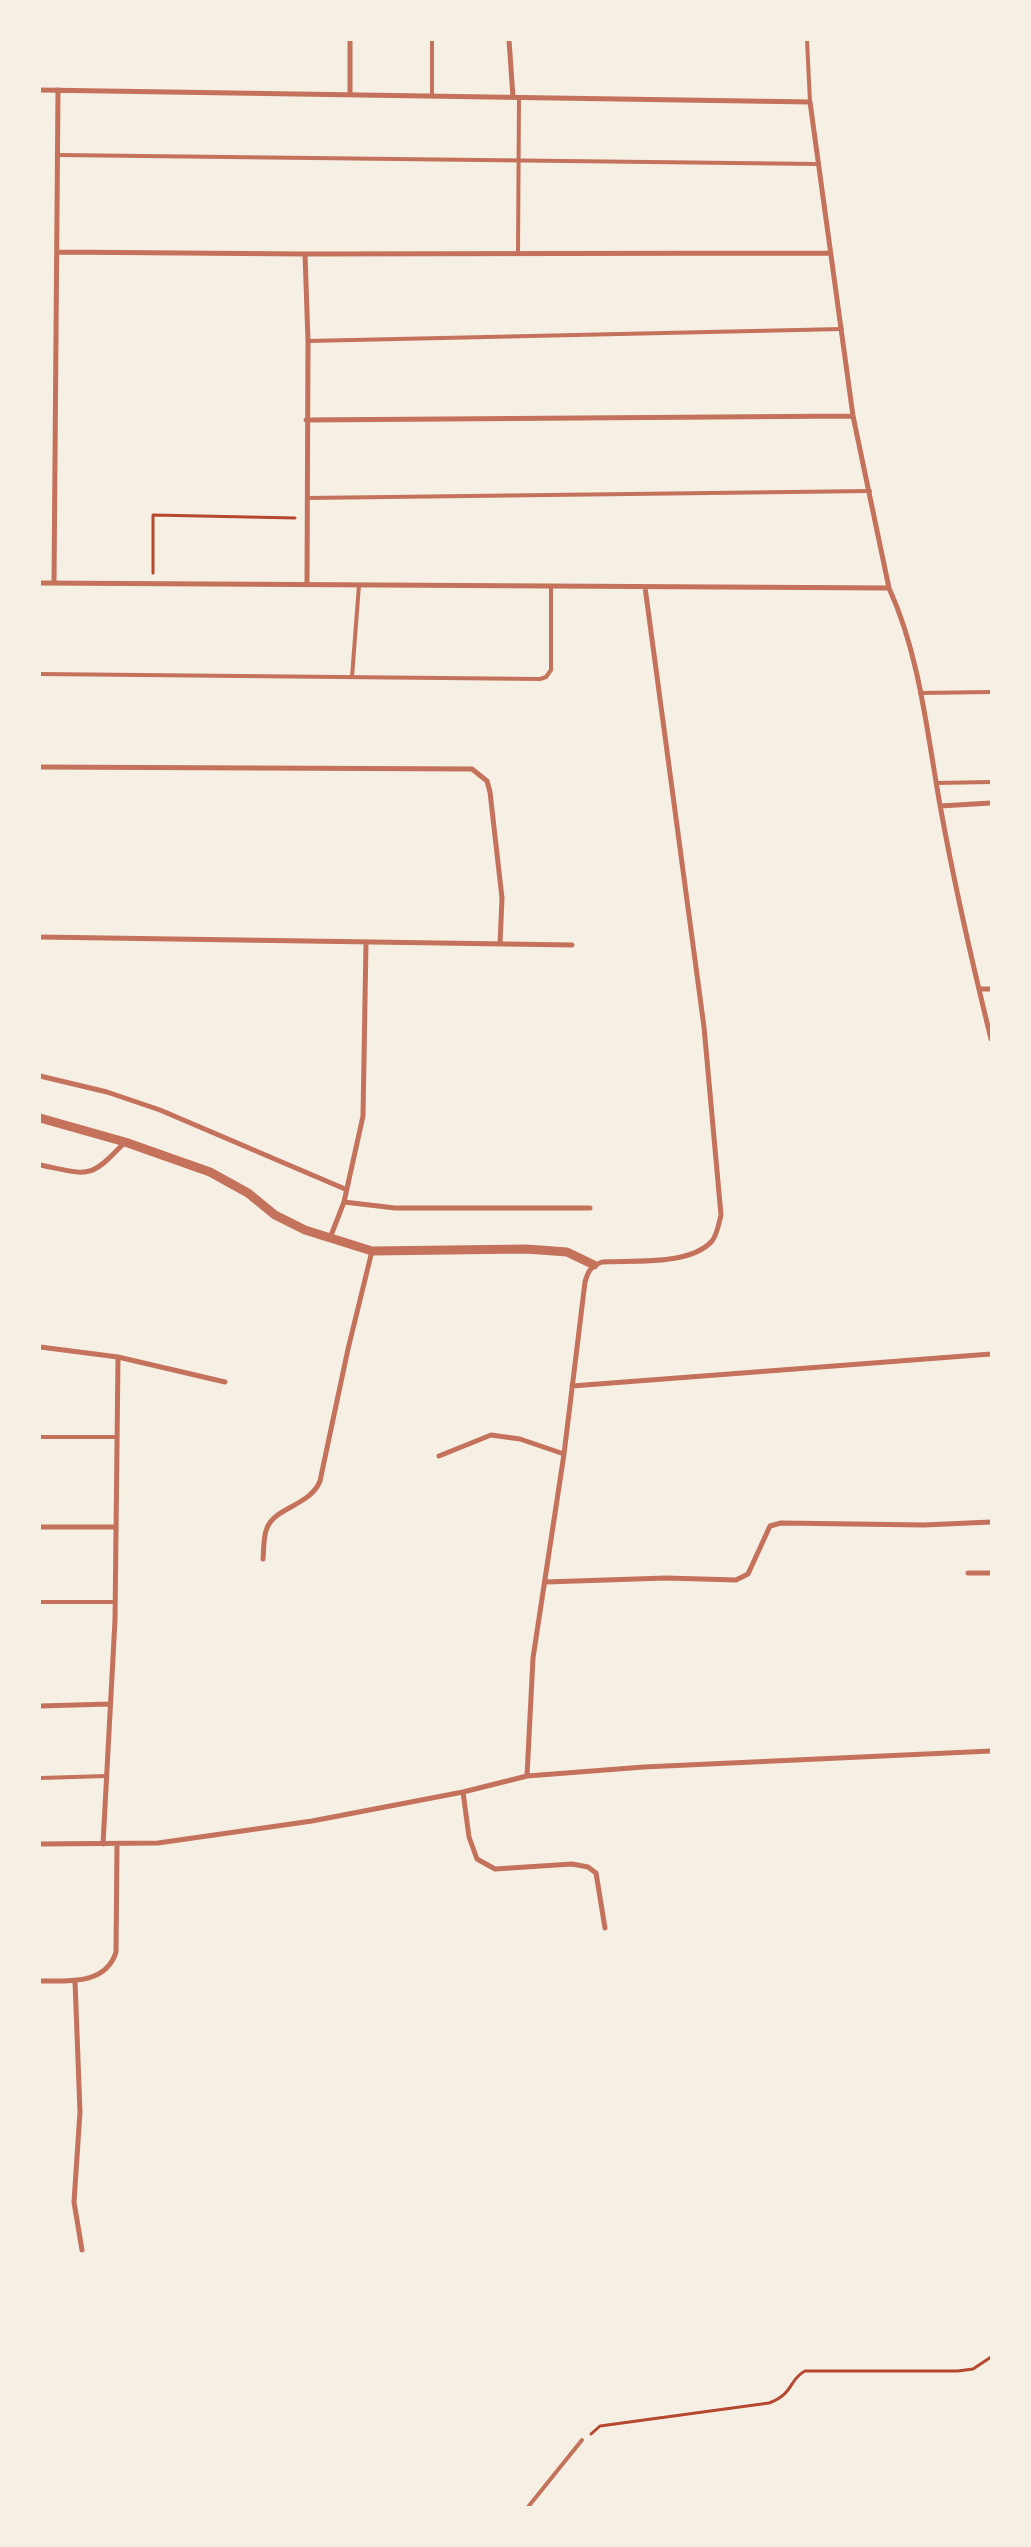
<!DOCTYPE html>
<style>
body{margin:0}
#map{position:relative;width:1031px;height:2547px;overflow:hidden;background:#f6efe4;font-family:Helvetica,sans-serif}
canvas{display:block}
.frame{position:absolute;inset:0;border:41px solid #f6efe4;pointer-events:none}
</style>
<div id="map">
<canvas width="1031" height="2547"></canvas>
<div class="frame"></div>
</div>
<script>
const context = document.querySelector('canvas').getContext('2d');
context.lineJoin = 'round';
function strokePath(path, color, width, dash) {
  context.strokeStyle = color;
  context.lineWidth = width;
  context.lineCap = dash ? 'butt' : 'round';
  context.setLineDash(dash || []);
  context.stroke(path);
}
const path = new Path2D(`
 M153,573V515L295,518
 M591,2434L600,2426L769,2403C794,2394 789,2379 805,2371H958L973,2369L991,2357`);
const service = new Path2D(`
 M432,40V96
 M807,40L810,102
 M58,155L818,164
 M518,253L519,97
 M308,341L842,329
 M307,498L870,491
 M40,674L540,679L546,677L551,670V586
 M352,677L359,585
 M920,693L991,692
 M936,783L991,782
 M40,1437H117
 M40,1602H115
 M40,1778L106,1776
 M528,2507L582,2440`);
const minor = new Path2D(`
 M350,40V95
 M509,40L513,97
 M40,90L810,102L853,416L889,588C920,656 927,733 940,805C954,883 972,962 991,1039
 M57,252L305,254L829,253
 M305,254L308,341L307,585
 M306,420L853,416
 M40,583L889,588
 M54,583L58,90
 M40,767L472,769L487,781L490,792L502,898L500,944
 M940,806L991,803
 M40,937L572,945
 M979,989H991
 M40,1076L107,1092L160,1110L345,1189
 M40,1165C90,1175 89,1180 125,1142
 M344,1202L395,1208H590
 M330,1238L344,1202L363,1116L366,942
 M40,1347L118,1357L225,1382
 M572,1386L991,1354
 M439,1456L491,1435L520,1439L564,1454
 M40,1527H116
 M263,1559C264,1549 263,1537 267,1528C275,1507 310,1506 320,1481L348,1349L372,1251
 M968,1573H991
 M546,1582L666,1578L736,1580L748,1574L770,1526L781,1523L924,1525L991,1522
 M40,1706L110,1704
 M527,1776L533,1658L564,1454L585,1282C588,1271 591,1266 602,1262C633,1260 690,1266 712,1241C717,1235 719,1223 721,1215L704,1027L645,587
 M463,1792L469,1837L477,1859L495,1869L572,1864L588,1867L596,1873L605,1928
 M40,1844L158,1843L312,1821L463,1792L527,1776L644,1767L991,1751
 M103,1844L115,1620L118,1357
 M40,1981C68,1981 106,1985 116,1952L117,1844
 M75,1981L80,2112L74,2202L82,2250`);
const tertiary = new Path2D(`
 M40,1118L125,1142L210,1172L248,1193L275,1215L305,1230L372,1251L526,1249L567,1252L594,1265`);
strokePath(path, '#b5482f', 3);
strokePath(service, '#c5725c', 4);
strokePath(minor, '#c5725c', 5);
strokePath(tertiary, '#c5725c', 9);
</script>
